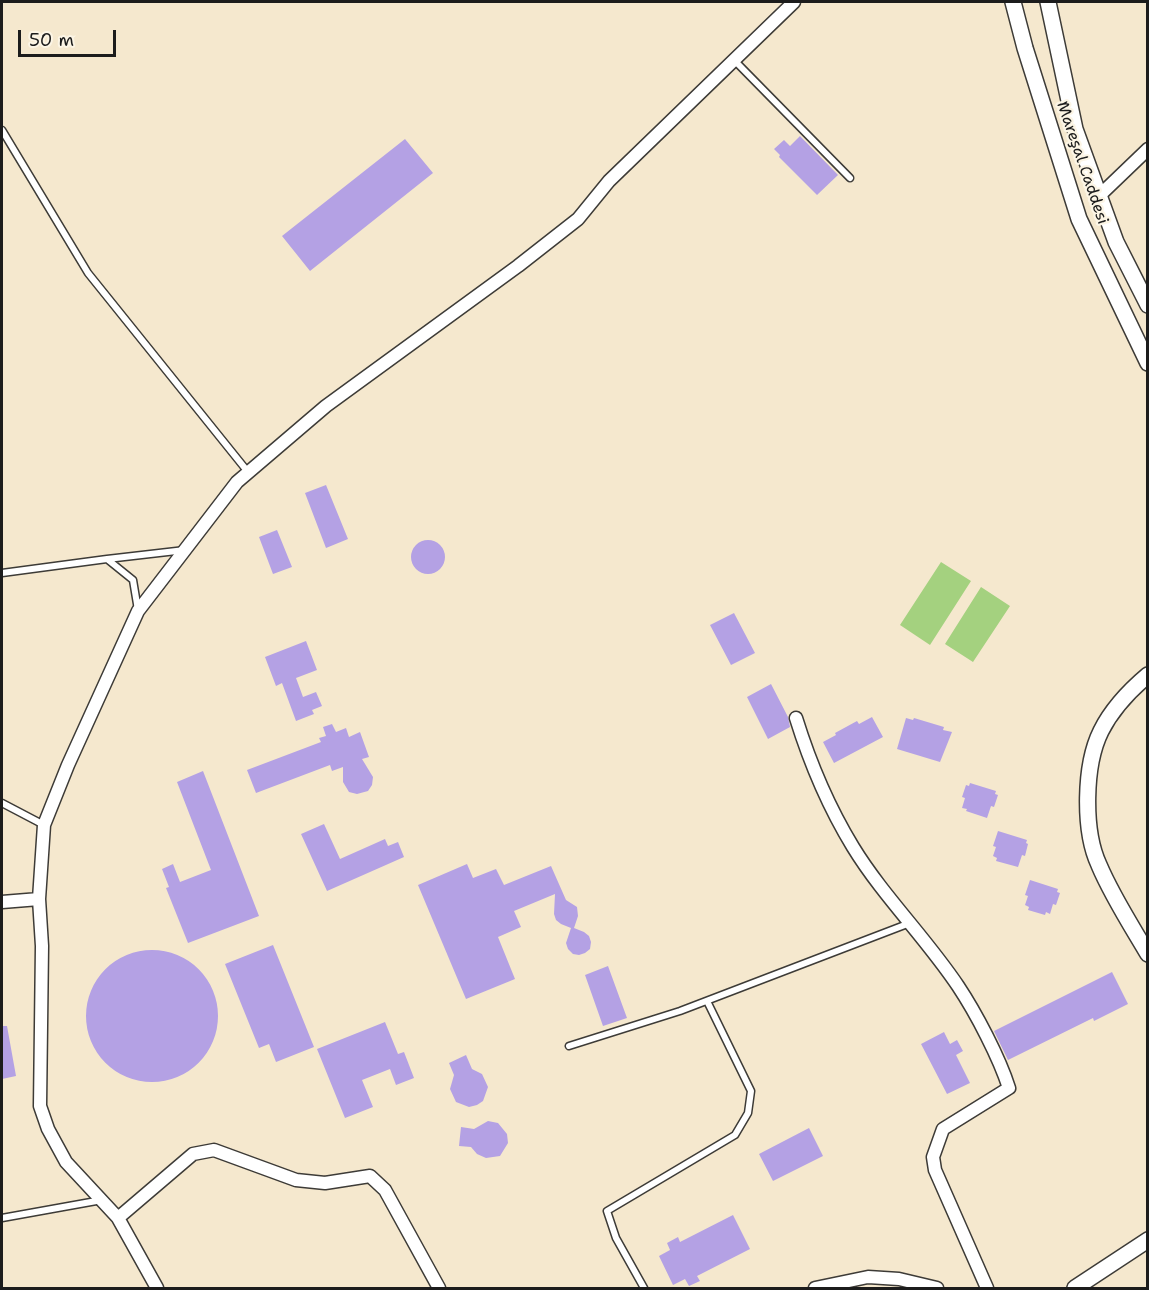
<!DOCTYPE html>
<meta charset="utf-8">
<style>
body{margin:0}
#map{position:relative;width:1149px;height:1290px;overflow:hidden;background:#f5e8ce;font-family:"Shantell Sans",sans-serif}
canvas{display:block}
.frame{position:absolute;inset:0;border:3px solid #1c1c1c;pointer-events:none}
.scale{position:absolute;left:18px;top:30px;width:98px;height:27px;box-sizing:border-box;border:3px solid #1c1c1c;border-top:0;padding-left:8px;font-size:18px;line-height:21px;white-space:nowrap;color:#1c1c1c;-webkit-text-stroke:4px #fcf5e5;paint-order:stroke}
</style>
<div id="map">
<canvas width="1149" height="1290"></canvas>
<div class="frame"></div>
<div class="scale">50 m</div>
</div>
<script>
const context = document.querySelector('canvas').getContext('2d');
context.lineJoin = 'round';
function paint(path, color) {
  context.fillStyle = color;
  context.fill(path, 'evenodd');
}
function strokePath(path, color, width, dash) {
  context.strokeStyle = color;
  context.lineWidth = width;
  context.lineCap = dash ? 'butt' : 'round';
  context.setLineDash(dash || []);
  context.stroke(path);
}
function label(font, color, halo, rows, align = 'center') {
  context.font = font + ' "Shantell Sans",sans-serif';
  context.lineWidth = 4.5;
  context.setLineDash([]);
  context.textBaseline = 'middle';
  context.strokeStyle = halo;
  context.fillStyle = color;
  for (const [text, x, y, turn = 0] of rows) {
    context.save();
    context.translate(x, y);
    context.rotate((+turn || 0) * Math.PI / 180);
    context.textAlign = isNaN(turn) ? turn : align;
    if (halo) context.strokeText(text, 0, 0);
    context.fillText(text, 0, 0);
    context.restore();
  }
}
const green = new Path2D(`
 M941,562L971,581L930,645L900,625Z
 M981,587L1010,606L973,662L945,644Z`);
const building = new Path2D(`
 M800,136L838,175L817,195L779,157L780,155L774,149L784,140L790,146Z
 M405,139L433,173L310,271L282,236Z
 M326,485L348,539L326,548L305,493Z
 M277,530L292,567L273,574L259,537Z
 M411 557a17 17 0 1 1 34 0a17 17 0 1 1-34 0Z
 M734,613L755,653L731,665L710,625Z
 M306,641L317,670L296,678L303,697L316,692L322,706L312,710L314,714L296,721L282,683L276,686L265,657Z
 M771,684L788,717L790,727L768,739L747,697Z
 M872,717L883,737L834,763L823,742L836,735L835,733L857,721L859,724Z
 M906,718L913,720L914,718L944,727L943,730L952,732L940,762L897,749Z
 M332,724L336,732L346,728L349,737L360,732L369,757L362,759L373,777L372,785L368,791L357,794L349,792L343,782V767L332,771L330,765L256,793L247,770L321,742L319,738L326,736L323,727Z
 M203,771L259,916L188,943L166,888L169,887L162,869L173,864L180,882L211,870L177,782Z
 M970,783L996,791L995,794L998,795L994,807L991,806L987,818L966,811L967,809L962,808L965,798L962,797L966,785L969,786Z
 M324,824L340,859L385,839L388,846L398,842L404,857L327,891L301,834Z
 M998,831L1027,840L1026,843L1028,844L1025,856L1022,855L1018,867L996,861L997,858L993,856L996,847L993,846Z
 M467,864L473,878L496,869L504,885L551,866L566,900L577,907L578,916L574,928L584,932L589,936L591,942L590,949L585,953L579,955L573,954L568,949L566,943L571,928L561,924L556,920L554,914L555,894L514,911L521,927L498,937L515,979L466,999L418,885Z
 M1030,880L1058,889L1057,892L1060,893L1056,905L1053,904L1050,914L1046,912L1045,915L1028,910L1029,907L1025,905L1028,896L1025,895Z
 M273,945L314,1047L276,1062L269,1044L259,1048L225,964Z
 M86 1016a66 66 0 1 1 132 0a66 66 0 1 1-132 0Z
 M608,966L627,1018L603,1026L585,975Z
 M1112,972L1128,1004L1094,1021L1093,1018L1008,1060L994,1031Z
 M385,1022L398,1054L404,1052L414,1078L396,1085L390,1069L362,1080L373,1107L345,1118L317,1049Z
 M2,1026H7L16,1076L2,1079Z
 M944,1032L950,1044L957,1040L963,1051L956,1055L970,1083L947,1094L921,1044Z
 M466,1055L472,1069L482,1074L488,1087L483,1101L477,1105L469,1107L456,1102L450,1089L454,1075L449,1063Z
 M488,1121L498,1123L507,1134L508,1143L500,1156L486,1158L477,1154L471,1147L459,1146L461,1127L474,1129Z
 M809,1128L823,1156L773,1181L759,1154Z
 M733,1215L750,1249L697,1276L700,1281L689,1286L685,1279L673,1285L659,1256L670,1250L667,1243L678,1237L680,1242Z`);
const service = new Path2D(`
 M734,60L850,178
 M2,130L88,273L248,472
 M2,573L107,559
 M138,610L133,580L107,559L185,550
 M2,803L44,825
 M569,1046L680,1011L910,923
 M2,1218L102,1200
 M644,1288L616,1238L607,1211L735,1135L748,1113L751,1091L707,1001`);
const minor = new Path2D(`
 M1099,196L1148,149
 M796,718C810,763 828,806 853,847C883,896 926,938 958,986C976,1013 999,1057 1009,1088L943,1129L933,1157L935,1170L987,1288
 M2,902L39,899
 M118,1218L193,1154L214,1150L296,1180L325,1183L370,1176L385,1190L439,1288
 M157,1288L118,1218L66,1162L48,1129L40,1106L42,946L39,899L44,825L68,765L138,611L237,482L326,406L518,266L578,219L609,181L794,2
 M815,1288L868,1277L899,1279L937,1288`);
const tertiary = new Path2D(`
 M1013,2L1025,48L1079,219L1148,363
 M1048,2L1075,129L1116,242L1148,305
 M1148,675C1129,691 1112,709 1101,731C1084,765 1083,831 1099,865C1112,896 1131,925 1148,954
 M1075,1288L1148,1240`);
const streetNames = [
 ["Mareşal Caddesi",1082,163,71]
];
paint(green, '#a4d17f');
paint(building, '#b4a1e4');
strokePath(service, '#3d3b37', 9);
strokePath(minor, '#3d3b37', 15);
strokePath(tertiary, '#3d3b37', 18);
strokePath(service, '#fff', 6);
strokePath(minor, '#fff', 12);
strokePath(tertiary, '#fff', 15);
label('16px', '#1c1c1c', '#fcf5e5', streetNames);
</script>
